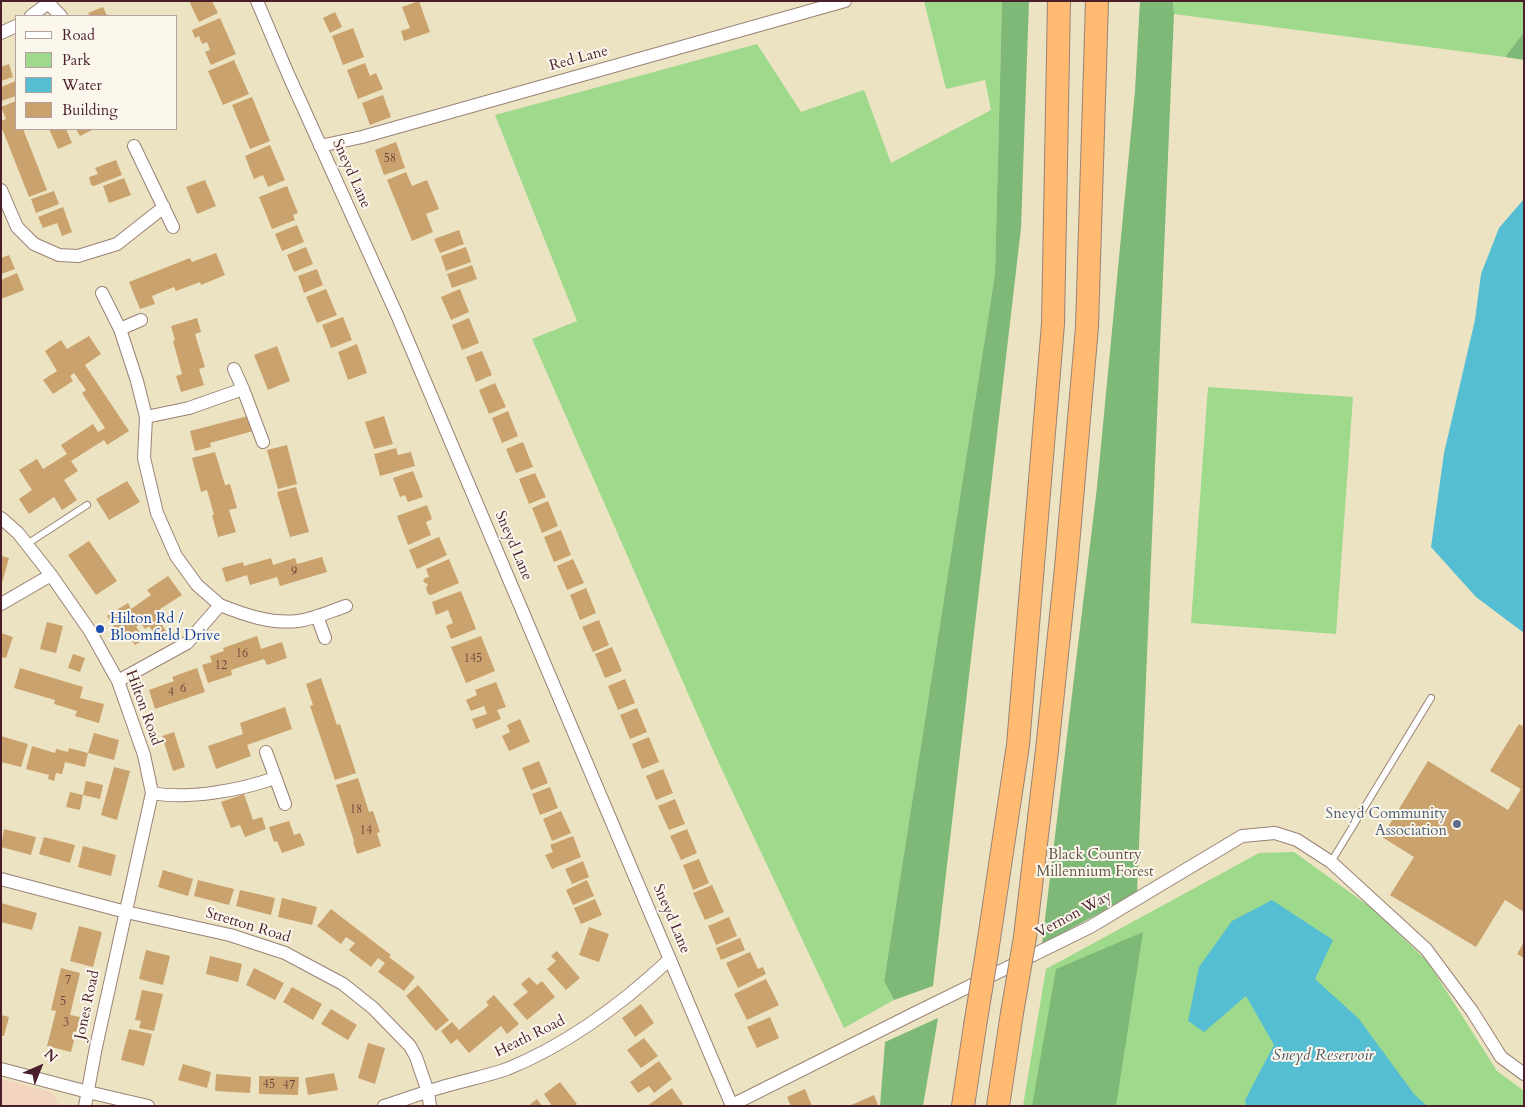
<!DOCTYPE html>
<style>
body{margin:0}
#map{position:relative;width:1525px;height:1107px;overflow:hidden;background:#ece3c2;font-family:Cardo,serif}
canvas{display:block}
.frame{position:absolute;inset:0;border:2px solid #4a1f2b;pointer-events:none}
.legend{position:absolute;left:15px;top:15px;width:162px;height:115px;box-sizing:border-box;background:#fbf7ec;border:1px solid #b4a19f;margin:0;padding:6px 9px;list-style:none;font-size:15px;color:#4a1f2b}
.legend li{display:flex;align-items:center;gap:10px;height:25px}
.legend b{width:25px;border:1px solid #b4a19f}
.north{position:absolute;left:15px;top:1042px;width:50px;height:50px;-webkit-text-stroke:4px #fbf7ec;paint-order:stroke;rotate:44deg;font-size:14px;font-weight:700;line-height:20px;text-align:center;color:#4a1f2b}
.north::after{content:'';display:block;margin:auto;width:18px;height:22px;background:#4a1f2b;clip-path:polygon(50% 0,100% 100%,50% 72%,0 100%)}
</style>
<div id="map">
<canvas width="1525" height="1107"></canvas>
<div class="frame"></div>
<ul class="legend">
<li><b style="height:6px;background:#fff"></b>Road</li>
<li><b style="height:14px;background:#9fd98c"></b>Park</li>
<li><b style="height:14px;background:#56bed3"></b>Water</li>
<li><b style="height:14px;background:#caa26d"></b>Building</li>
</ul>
<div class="north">N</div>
</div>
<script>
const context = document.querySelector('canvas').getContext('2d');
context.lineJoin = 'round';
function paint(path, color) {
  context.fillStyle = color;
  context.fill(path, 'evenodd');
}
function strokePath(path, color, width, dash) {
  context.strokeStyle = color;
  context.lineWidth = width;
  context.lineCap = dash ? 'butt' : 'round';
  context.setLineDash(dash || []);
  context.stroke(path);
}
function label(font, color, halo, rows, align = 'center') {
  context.font = font + ' Cardo,serif';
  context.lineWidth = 4;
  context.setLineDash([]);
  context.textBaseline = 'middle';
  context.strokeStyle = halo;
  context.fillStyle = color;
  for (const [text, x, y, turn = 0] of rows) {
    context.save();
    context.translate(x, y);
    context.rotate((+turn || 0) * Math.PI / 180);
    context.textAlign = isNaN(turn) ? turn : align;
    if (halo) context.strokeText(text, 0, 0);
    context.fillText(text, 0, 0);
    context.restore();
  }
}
const built = new Path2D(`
 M1,1079L51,1092L60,1106H1Z`);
const green = new Path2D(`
 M924,1H1002L995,274L884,981L894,1000L844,1028L716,757L532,339L577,321L495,115L757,44L801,112L864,90L891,163L991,110L985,80L946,89Z
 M1173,1H1524V32L1505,57L1174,14Z
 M1208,387L1353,397L1336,634L1191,623Z
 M1294,852L1373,909L1428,962L1497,1071L1524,1091V1106H1023L1046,969L1259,853Z`);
const forest = new Path2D(`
 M1002,1H1029L1021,228L933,986L894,1000L884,981L995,274Z
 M1140,1H1173L1174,14L1137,893L1042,944L1097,487L1135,91Z
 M1524,32V60L1505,57Z
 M1143,932L1116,1106H1032L1056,969Z
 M938,1018L923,1106H880L885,1042Z`);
const water = new Path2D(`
 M1524,199V633L1476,597L1431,547L1444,453L1475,320L1481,274L1499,228Z
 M1272,900L1333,940L1315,979L1359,1019L1414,1094L1427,1106H1246L1245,1100L1274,1045L1246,996L1204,1032L1188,1021L1199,967L1232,921Z`);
const building = new Path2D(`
 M189,1H212L218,13L199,22Z
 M419,1L430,32L404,41L401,31L410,28L402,7Z
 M103,7L107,16H90L88,13Z
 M335,12L342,27L330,33L323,18Z
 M220,18L236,54L211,65L205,52L210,50L207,42L202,44L199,36L195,38L192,30Z
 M353,28L364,57L343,65L332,36Z
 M234,60L249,94L223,105L208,71Z
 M365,63L370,76L376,73L383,89L358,99L347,70Z
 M9,64L13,77L1,81V67Z
 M16,81V96L1,101V87Z
 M383,95L391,117L370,125L362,103Z
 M252,97L270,141L250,149L232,105Z
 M16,101V129H23L47,190L29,197L1,126V121L6,119L1,107Z
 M49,129H66L72,143L58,149Z
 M76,129H91L92,130L80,136Z
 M396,142L405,168L384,175L375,150Z
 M270,145L285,180L268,187L263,175L254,179L245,156Z
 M116,160L122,175L94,186L91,185L89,177L98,174L95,168Z
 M406,172L412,186L427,180L439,209L426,214L433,232L412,241L387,180Z
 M124,178L131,195L109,203L103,186Z
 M205,180L216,206L197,214L186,187Z
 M287,186L298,213L293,215L295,220L272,229L259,197Z
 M54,191L59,204L36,213L31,199Z
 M63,207L72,232L62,236L57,223L43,228L38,217Z
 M297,225L304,242L282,251L275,234Z
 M459,230L464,244L440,253L434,239Z
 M306,247L313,264L294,272L287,255Z
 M466,247L471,262L446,271L441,256Z
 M216,253L225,275L201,285L200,282L176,291L174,287L152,296L155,304L140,309L129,282L190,258L192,262Z
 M9,255L15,269L1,274V258Z
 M472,265L477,279L452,288L447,274Z
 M317,269L323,285L304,293L298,276Z
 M17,273L24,290L1,299V280Z
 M326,289L337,315L317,323L306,297Z
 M460,289L469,312L451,320L441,297Z
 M343,317L352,340L331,348L322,325Z
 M197,318L201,332L195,334L205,367L199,369L204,385L181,392L176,376L182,374L173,341L175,340L171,326Z
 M469,318L479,343L462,350L452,325Z
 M89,336L101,354L85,365L129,431L107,445L104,440L71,461L78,471L64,480L77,500L62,510L54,497L29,514L19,499L32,490L19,470L37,459L43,469L67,454L61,445L93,424L98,432L105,428L82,393L86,390L74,373L70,376L73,381L53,394L43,380L57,371L45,351L61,340L67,349Z
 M357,344L367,373L348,380L338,352Z
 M277,346L290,381L268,390L254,355Z
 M482,351L492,375L476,382L466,357Z
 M495,383L506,407L489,414L479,390Z
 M508,411L518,436L502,443L492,418Z
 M248,416L253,431L210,443L211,447L195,451L190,431Z
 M384,416L393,444L374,449L365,422Z
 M523,442L533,467L516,473L506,449Z
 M287,445L297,484L278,489L267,450Z
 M396,448L398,455L411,452L415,466L380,476L374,454Z
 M215,452L225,485L230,484L237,508L229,510L236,532L218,537L212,515H214L207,490L201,492L192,458Z
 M413,471L423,497L408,502L405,495L400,497L393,478Z
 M535,473L546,497L529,504L519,479Z
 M127,481L140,502L109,520L96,499Z
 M296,487L309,532L290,537L277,492Z
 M548,501L558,526L542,533L532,508Z
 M427,505L432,519L426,522L431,535L408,545L397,516Z
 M561,530L571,555L554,562L544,537Z
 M439,537L447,555L417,569L409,550Z
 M89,541L117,581L96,595L68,555Z
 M1,556L9,558L2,583H1Z
 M322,557L327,572L280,586L277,577L250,585L247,575L226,582L222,568L243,562L244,566L271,558L273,565L295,558L297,564Z
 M449,559L459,583L431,595L428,594L426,588L428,584L425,583L423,581L425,578L429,577L426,569Z
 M573,559L584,583L567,590L557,566Z
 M168,576L182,595L160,609L163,614L157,618L166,631L157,637L149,626L145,629L141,623L136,627L145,639L135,645L126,633L121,637L107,616L128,603L131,609L151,595L147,590Z
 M586,588L596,613L580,620L570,595Z
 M461,591L476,629L451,639L446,626L453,623L448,610L436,615L432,602Z
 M599,620L609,645L593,652L582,627Z
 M47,622L63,626L56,653L40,649Z
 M1,633L13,637L6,658L1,657Z
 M257,636L261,649L282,642L287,658L267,665L264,659L231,670L232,675L208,683L202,665L212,662L210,656L224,651L223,648Z
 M481,636L495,671L466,683L451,647Z
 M612,647L622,671L605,678L595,654Z
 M73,654L85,658L80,672L68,668Z
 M20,668L83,687L80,698L104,704L99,723L75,716L77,711L54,704L55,700L14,688Z
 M197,668L205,692L155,709L149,690L174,681L172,677Z
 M321,678L337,725L340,724L356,773L335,780L310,706L313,705L306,684Z
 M625,679L635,703L618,710L608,686Z
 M496,682L506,707L497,710L501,719L476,729L472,719L487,714L484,706L471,711L466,700L477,695L475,690Z
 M285,707L292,729L247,745L251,756L216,769L208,746L243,734L240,723Z
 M637,708L647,732L630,739L620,715Z
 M520,719L530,742L509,751L502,736L510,732L507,725Z
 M1519,724L1524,727V912L1505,900L1476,947L1390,895L1414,857L1382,837L1428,761L1508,810L1521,789L1490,771Z
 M174,732L185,767L173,771L162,736Z
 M94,733L119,740L114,760L88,753Z
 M1,736L28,744L21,767L1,762Z
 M649,737L659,762L642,769L632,744Z
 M32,746L55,753L56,749L68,752L69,748L88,753L85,767L65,762L62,774L56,773L54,781L48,779L49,775L26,769Z
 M539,761L548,783L531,790L522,768Z
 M114,767L130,771L117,820L101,815Z
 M663,769L673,793L656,800L646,776Z
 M358,778L369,812L373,811L380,832L377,833L381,846L357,854L353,841H354L336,785Z
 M86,781L103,785L100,799L83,795L80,810L66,807L70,792L83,795Z
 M550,787L558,808L540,815L532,794Z
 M244,794L253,820L262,817L266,829L245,837L240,825L231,828L221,802Z
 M675,799L685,824L669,830L658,806Z
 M561,811L571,833L552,841L543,819Z
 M289,821L294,835L300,833L305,845L282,853L277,841L274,842L269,827Z
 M4,829L36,837L31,855L1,847Z
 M687,829L697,853L681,860L670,836Z
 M573,836L581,857L552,869L545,855L553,852L550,845Z
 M44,837L75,845L70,863L39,854Z
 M83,846L116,855L111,876L78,867Z
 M699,859L709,883L693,890L683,865Z
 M583,861L589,877L572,884L565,869Z
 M163,870L193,879L188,896L158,887Z
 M198,880L234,889L229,905L194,896Z
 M587,880L594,896L573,905L566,890Z
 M712,885L724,912L705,920L693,893Z
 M240,890L275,898L271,915L236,906Z
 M282,898L317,907L312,925L278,917Z
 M595,899L602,915L581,924L574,908Z
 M1,903L37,913L32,930L1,922Z
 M331,909L391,955L389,957L415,977L404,991L378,972L385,963L378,958L371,967L349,950L355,943L346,937L341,944L317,926Z
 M729,917L737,936L716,945L708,926Z
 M79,926L102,932L93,967L70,961Z
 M589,927L609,934L599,962L579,955Z
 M740,938L745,950L721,960L716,948Z
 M1524,942V958L1517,954Z
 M146,950L170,956L163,985L139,979Z
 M557,951L580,978L566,990L547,969L556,961L551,956Z
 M750,952L758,969L763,967L766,974L738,988L726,963Z
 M210,956L242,964L238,982L206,974Z
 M61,968L80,973L70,1015L80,1017L71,1052L47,1046L56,1011L51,1010Z
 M254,968L284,983L275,1000L246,985Z
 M529,977L537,985L542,981L555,997L527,1020L513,1004L528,992L521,984Z
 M766,979L779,1005L747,1020L734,994Z
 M418,985L449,1020L436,1031L406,996Z
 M292,987L322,1004L313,1020L283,1002Z
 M142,990L163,994L154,1031L139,1028L141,1021L135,1020Z
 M494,995L519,1024L507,1034L501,1026L469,1053L457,1039L451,1044L441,1031L452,1022L459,1030L489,1005L486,1002Z
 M641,1004L654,1023L635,1037L622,1018Z
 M331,1009L357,1025L348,1040L321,1024Z
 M1,1015L9,1017L4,1036H1Z
 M770,1017L779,1038L757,1048L747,1027Z
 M129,1029L152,1034L144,1066L121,1060Z
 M644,1038L658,1056L641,1068L627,1050Z
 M368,1043L385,1048L375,1084L358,1078Z
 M659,1061L672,1079L654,1093L649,1086L638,1093L630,1082Z
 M183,1064L211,1072L207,1088L178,1080Z
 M334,1073L338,1090L308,1095L305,1078Z
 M216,1074L251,1077L250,1093L215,1091Z
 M259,1076L299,1077L298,1095L259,1094Z
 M560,1082L577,1104L575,1106H552L544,1094Z
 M672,1088L683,1104L681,1106H647Z
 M805,1089L812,1106H791L787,1097Z
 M874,1095L878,1105L849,1106Z
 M537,1099L542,1106H528Z`);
const service = new Path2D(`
 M27,544L87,505
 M1331,862L1431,698`);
const minor = new Path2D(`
 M257,1L288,74L397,315L732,1106
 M49,4L61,16
 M31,16L51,1
 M1,33L16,26
 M134,146L173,227
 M320,146L362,137L845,1
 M1,190L17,227L34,244L59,255L78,256L117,244L164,207
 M102,293L120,329L137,381L146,417L144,458L157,513L176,556L197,585L220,605
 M120,329L141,320
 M234,369L243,389L263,442
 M146,417L189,408L243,389
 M1,518L18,533L51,575L90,631L118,681L144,755L152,793L96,1047L85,1106
 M1,604L51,575
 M317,616L325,638
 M118,681L187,643L220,605C245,615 270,624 298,621C314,619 331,611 346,606
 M266,752L285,804
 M152,793C188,800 241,790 275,778
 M1,879L126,912L230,935L285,953L343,984L373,1008L410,1046L416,1057L428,1092L430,1106
 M1,1069L88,1092L148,1106
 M732,1105L911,1015L1090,927L1242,836L1275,833L1297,840L1331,862L1426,949L1472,1011L1501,1057L1524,1074
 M384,1106C407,1099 429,1090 453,1084C471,1079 490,1075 507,1069C569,1044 622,1004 670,959`);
const motorway = new Path2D(`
 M1025,937L1047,750L1066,568L1087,327L1097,1
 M987,952L1018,745L1053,324L1059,1
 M963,1106L975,1026
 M998,1106L1012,1013`);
const motorwayBridge = new Path2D(`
 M1012,1013L1025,937
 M975,1026L987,952`);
const markers = [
 [100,629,5,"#1a4fb4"],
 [1457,824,5,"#5c6f8a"]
];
const numberNames = [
 ["58",390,159],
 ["9",294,572],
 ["16",242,654],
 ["145",473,659],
 ["12",221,666],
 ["6",183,689],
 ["4",171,693],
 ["18",356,810],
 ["14",366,831],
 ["7",68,981],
 ["5",63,1002],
 ["3",66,1023],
 ["45",269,1085],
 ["47",289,1086]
];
const streetNames = [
 ["Red Lane",579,59,-15],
 ["Sneyd Lane",351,174,66],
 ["Sneyd Lane",513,546,67],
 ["Hilton Road",143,708,70],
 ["Vernon Way",1074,915,-28],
 ["Sneyd Lane",671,919,67],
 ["Stretton Road",248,926,17],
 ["Jones Road",88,1005,-78],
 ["Heath Road",530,1037,-26]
];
const transitNames = [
 ["Hilton Rd /",110,620],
 ["Bloomfield Drive",110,637]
];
const serviceNames = [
 ["Sneyd Community",1447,815],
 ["Association",1447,832]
];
const parkNames = [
 ["Black Country",1095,856],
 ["Millennium Forest",1095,873]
];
const waterNames = [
 ["Sneyd Reservoir",1323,1056]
];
paint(built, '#f3d4bf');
paint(green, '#9fd98c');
paint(forest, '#7fb978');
paint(water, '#56bed3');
paint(building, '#caa26d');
strokePath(service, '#9b8176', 8);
strokePath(minor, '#9b8176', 14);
strokePath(motorway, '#9b8176', 24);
strokePath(service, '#fff', 6);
strokePath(minor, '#fff', 12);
strokePath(motorway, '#ffbb71', 22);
strokePath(motorwayBridge, '#9b8176', 24, []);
strokePath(motorwayBridge, '#ffbb71', 22);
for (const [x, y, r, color] of markers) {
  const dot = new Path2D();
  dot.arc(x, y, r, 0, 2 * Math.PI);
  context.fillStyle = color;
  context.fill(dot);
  strokePath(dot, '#fbf7ec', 2);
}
label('12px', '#6a403c', null, numberNames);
label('15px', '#4a1f2b', '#fbf7ec', streetNames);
label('15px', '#164399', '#fbf7ec', transitNames, 'left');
label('15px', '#4e5e75', '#fbf7ec', serviceNames, 'right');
label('15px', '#645748', '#fbf7ec', parkNames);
label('italic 16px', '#4e5766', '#fbf7ec', waterNames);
</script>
